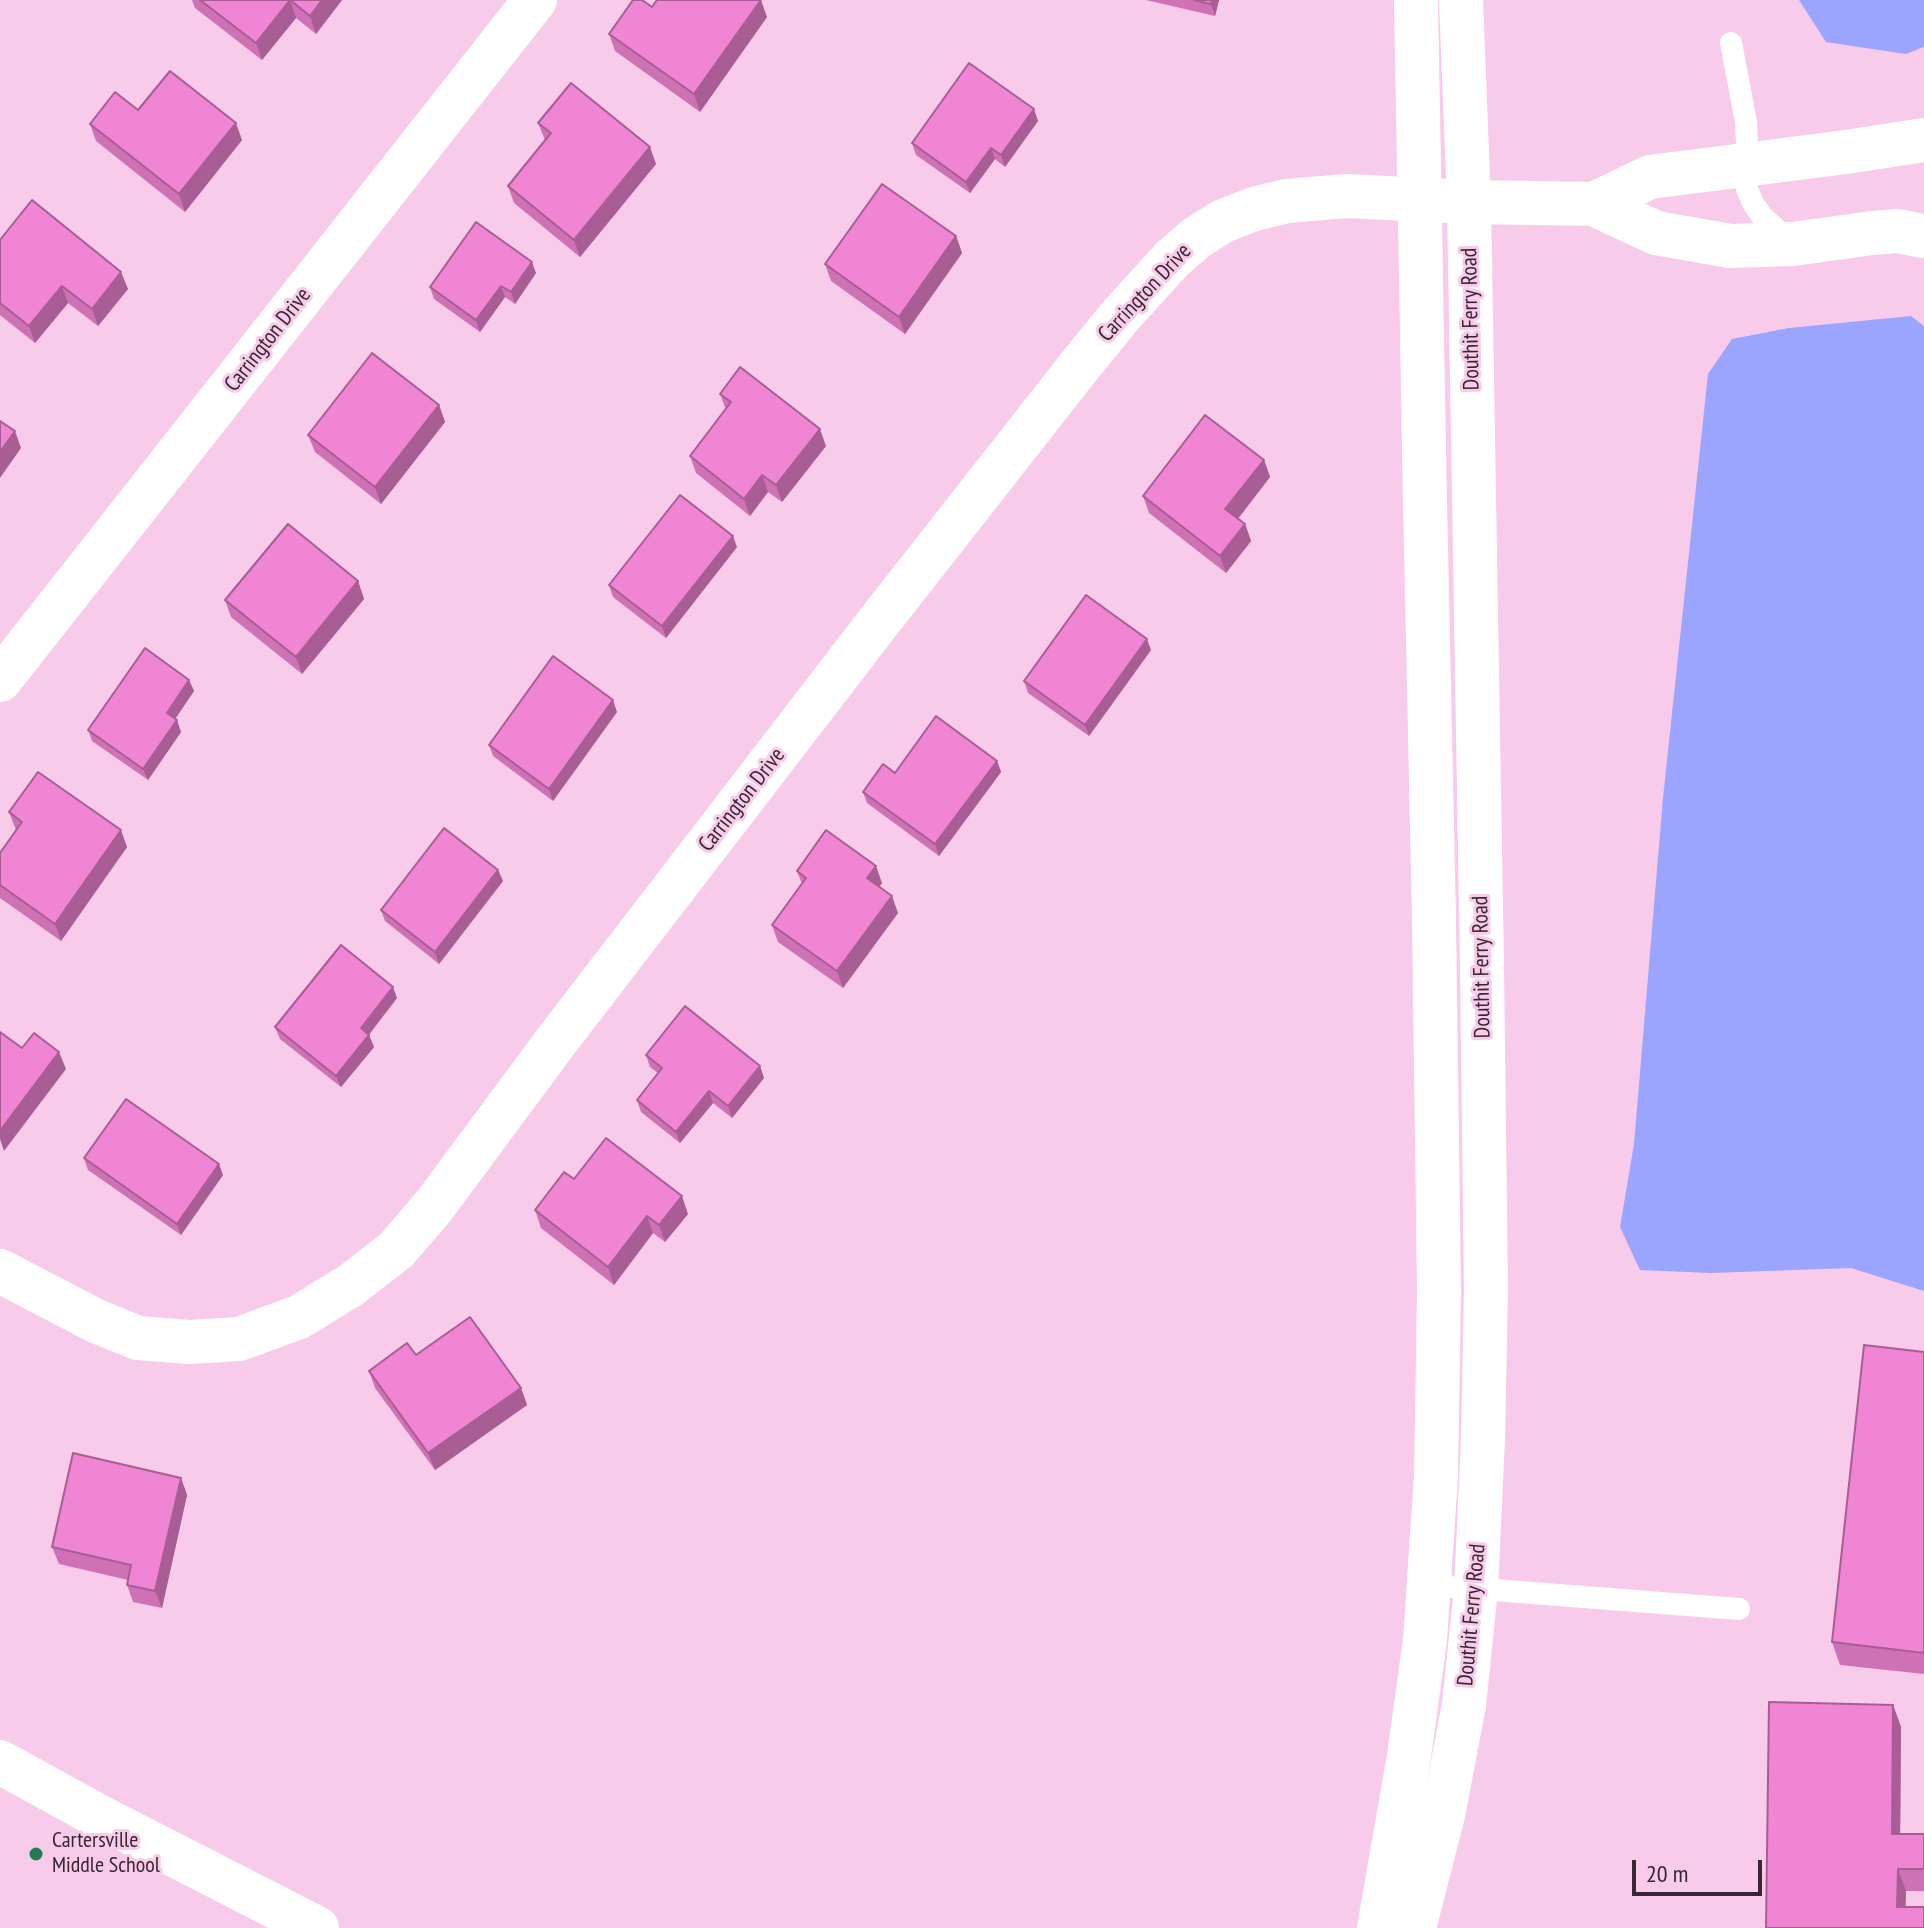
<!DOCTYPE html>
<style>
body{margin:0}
#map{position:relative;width:1924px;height:1928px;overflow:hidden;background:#f7cbe9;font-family:"PT Sans Narrow",sans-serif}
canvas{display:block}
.scale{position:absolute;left:1632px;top:1860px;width:130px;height:36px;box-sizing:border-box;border:4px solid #382732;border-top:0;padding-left:10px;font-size:24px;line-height:28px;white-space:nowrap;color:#382732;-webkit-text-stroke:6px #f7cbe9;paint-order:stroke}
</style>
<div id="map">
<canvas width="1924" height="1928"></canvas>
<div class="scale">20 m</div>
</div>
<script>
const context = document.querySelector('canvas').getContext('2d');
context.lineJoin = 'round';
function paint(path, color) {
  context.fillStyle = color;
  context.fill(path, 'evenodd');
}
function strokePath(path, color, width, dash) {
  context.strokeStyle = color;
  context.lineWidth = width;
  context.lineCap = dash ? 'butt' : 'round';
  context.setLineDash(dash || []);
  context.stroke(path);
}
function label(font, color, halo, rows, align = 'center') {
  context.font = font + ' "PT Sans Narrow",sans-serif';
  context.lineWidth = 6;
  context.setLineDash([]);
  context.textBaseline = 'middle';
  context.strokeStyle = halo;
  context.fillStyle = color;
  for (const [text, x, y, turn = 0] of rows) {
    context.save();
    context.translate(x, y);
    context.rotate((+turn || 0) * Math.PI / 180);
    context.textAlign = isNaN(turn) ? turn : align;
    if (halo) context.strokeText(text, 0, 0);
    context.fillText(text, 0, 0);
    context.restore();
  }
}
const water = new Path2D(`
 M1799,0H1924V47L1906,54L1826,42Z
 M1911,316L1924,326V1291L1851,1268L1711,1273L1640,1270L1620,1227L1634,1144L1663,798L1708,374L1732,339L1789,328Z`);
const lane = new Path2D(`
 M1731,43L1746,122L1748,164L1745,176L1747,189L1753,203L1762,216L1791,243
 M1429,1585L1739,1609`);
const street = new Path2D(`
 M1594,204L1650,177L1846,152L1924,140
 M0,680L535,0
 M0,1271L96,1321L138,1338L190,1342L239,1339L299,1317L351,1285L396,1250L434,1206L554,1044L877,624L1081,364L1121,315L1172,259L1196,238L1223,221L1254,209L1287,201L1346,196L1469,202L1594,204L1656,233L1730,246L1793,244L1872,233L1897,231L1924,236`);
const secondary = new Path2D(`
 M0,1762L100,1817L317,1928
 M1379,1928L1409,1756L1425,1640L1436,1476L1439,1291L1434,920L1425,502L1416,0
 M1414,1928L1443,1815L1464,1705L1476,1589L1483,1440L1486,1290L1482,965L1469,202L1461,0`);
const wall = new Path2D(`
 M192,0H342L316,34L296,18L262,60L195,8Z
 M1146,0H1219L1215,16Z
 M652,7L767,17L700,112L615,51L609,34Z
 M138,110L242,140L185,212L96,141L90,124Z
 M1038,121L1005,167L995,159L970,193L916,155L912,143Z
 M538,123L656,164L580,257L514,203L508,186L545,140Z
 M956,236L962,253L905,334L831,281L825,264Z
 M0,240L128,289L98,326L68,303L35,343L0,315Z
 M536,273L515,304L505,297L480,332L434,299L430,287Z
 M720,394L826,446L782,502L768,492L750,516L696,473L690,456L726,410Z
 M439,405L445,422L381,504L315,452L308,435Z
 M1264,460L1270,477L1238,519L1245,524L1251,541L1226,573L1149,513L1143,496Z
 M737,547L666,638L613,597L609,585Z
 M358,581L364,599L302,674L231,617L225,600Z
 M1151,650L1089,736L1028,693L1024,681Z
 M189,680L194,691L175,719L181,732L148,780L92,741L88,730Z
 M617,712L553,801L493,756L489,745Z
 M997,761L1001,772L939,856L867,803L863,792L895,773Z
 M9,812L127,847L61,941L0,898V853L16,830Z
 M498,870L503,881L439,964L385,921L381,910Z
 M797,871L882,883L879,887L898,913L843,988L778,942L772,925L802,884Z
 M397,998L369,1035L374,1047L341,1087L280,1039L275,1027Z
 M646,1055L760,1066L764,1078L732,1118L713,1103L680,1143L641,1112L637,1100L658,1073L650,1067Z
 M84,1158L223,1175L181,1235L88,1170Z
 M574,1179L688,1214L665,1242L653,1233L614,1285L541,1228L535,1210Z
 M1924,1352V1674L1840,1665L1832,1642Z
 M416,1355L521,1388L527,1405L435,1470L375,1388L369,1371Z
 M181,1478L187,1495L162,1608L133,1602L127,1585L128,1580L59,1564L52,1547Z
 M1893,1705L1901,1727L1900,1834H1924V1891H1906L1905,1907L1766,1928Z`);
const shadedWall = new Path2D(`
 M290,0L296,18L262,60L256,43Z
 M322,0H342L316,34L310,16Z
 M761,0L767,17L700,112L694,94Z
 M1212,0H1219L1215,16L1211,4Z
 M1034,109L1038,121L1005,167L1001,155Z
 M236,123L242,140L185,212L179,194Z
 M650,147L656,164L580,257L574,240Z
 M991,148L995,159L970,193L966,182Z
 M956,236L962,253L905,334L899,317Z
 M532,262L536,273L515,304L511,292Z
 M121,272L128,289L98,326L92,309Z
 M62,286L68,303L35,343L29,326Z
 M501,286L505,297L480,332L476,320Z
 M439,405L445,422L381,504L375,487Z
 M820,429L826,446L782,502L776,485Z
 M15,431L21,448L0,478V452Z
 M1264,460L1270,477L1232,526L1225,509Z
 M762,475L768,492L750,516L744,499Z
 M1245,524L1251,541L1226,573L1220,556Z
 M733,536L737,547L666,638L662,626Z
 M358,581L364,599L302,674L296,657Z
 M1147,639L1151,650L1089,736L1085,725Z
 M189,680L194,691L171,725L167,713Z
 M613,700L617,712L553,801L549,789Z
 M177,720L181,732L148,780L143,769Z
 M997,761L1001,772L939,856L935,844Z
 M121,830L127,847L61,941L55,924Z
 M876,866L882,883L873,895L867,878Z
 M498,870L503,881L439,964L435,952Z
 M892,896L898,913L843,988L837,971Z
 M393,987L397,998L365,1039L361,1028Z
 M369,1035L374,1047L341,1087L336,1076Z
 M59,1052L66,1069L4,1151L0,1139V1131Z
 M760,1066L764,1078L732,1118L728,1106Z
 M709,1091L713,1103L680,1143L676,1132Z
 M219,1164L223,1175L181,1235L177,1224Z
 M682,1196L688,1214L665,1242L659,1225Z
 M647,1216L653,1233L614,1285L608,1267Z
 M521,1388L527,1405L435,1470L428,1453Z
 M181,1478L187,1495L162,1608L155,1591Z
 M1893,1705L1901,1727L1900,1856L1892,1834Z
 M1898,1869L1906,1891L1905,1928L1897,1907Z`);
const building = new Path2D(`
 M200,0H322L310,16L290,0L256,43Z
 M633,0H642L652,7L657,0H761L694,94L609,34Z
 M1194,0H1212L1211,4Z
 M969,63L1034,109L1001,155L991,148L966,182L912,143Z
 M170,71L236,123L179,194L90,124L115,92L138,110Z
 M571,83L650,147L574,240L508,186L551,133L538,123Z
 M882,184L956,236L899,317L825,264Z
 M32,200L121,272L92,309L62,286L29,326L0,303V240Z
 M476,222L532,262L511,292L501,286L476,320L430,287Z
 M372,353L439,405L375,487L308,435Z
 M740,367L820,429L776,485L762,475L744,499L690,456L731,402L720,394Z
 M1205,415L1264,460L1225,509L1245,524L1220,556L1143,496Z
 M0,421L15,431L0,452Z
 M680,495L733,536L662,626L609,585Z
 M288,524L358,581L296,657L225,600Z
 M1086,595L1147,639L1085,725L1024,681Z
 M145,648L189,680L167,713L177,720L143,769L88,730Z
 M553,656L613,700L549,789L489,745Z
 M936,716L997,761L935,844L863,792L883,764L895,773Z
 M38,772L121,830L55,924L0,885V853L22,822L9,812Z
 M444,828L498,870L435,952L381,910Z
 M826,830L876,866L867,878L892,896L837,971L772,925L806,878L797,871Z
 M341,945L393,987L361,1028L369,1035L336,1076L275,1027Z
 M685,1006L760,1066L728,1106L709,1091L676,1132L637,1100L662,1068L646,1055Z
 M0,1032L22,1048L34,1033L59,1052L0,1131Z
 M126,1099L219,1164L177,1224L84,1158Z
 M606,1138L682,1196L659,1225L647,1216L608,1267L535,1210L564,1172L574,1179Z
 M470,1317L521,1388L428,1453L369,1371L407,1343L416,1355Z
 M1864,1345L1924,1352V1653L1832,1642Z
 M73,1453L181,1478L155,1591L127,1585L131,1565L52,1547Z
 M1769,1702L1893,1705L1892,1834H1924V1869H1898L1897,1907H1924V1928H1766Z`);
const markers = [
 [36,1854,8,"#237c51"]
];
const streetNames = [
 ["Carrington Drive",1145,293,-47],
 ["Douthit Ferry Road",1471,319,-91],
 ["Carrington Drive",268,340,-52],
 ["Carrington Drive",742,800,-52],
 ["Douthit Ferry Road",1482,967,-91],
 ["Douthit Ferry Road",1472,1615,-85]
];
const poiNames = [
 ["Cartersville",52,1841],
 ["Middle School",52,1866]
];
paint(water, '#9ba5fe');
strokePath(lane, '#fff', 22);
strokePath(street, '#fff', 44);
strokePath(secondary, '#fff', 44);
paint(wall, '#ce72b5');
paint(shadedWall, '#a85d94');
paint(building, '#f085d3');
strokePath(building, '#a85d94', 2);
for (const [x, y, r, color] of markers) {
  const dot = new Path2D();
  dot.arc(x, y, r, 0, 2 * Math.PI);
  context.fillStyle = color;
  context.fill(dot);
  strokePath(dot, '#f7cbe9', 3);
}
label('22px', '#382732', '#f7cbe9', streetNames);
label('22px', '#382732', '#f7cbe9', poiNames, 'left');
</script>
